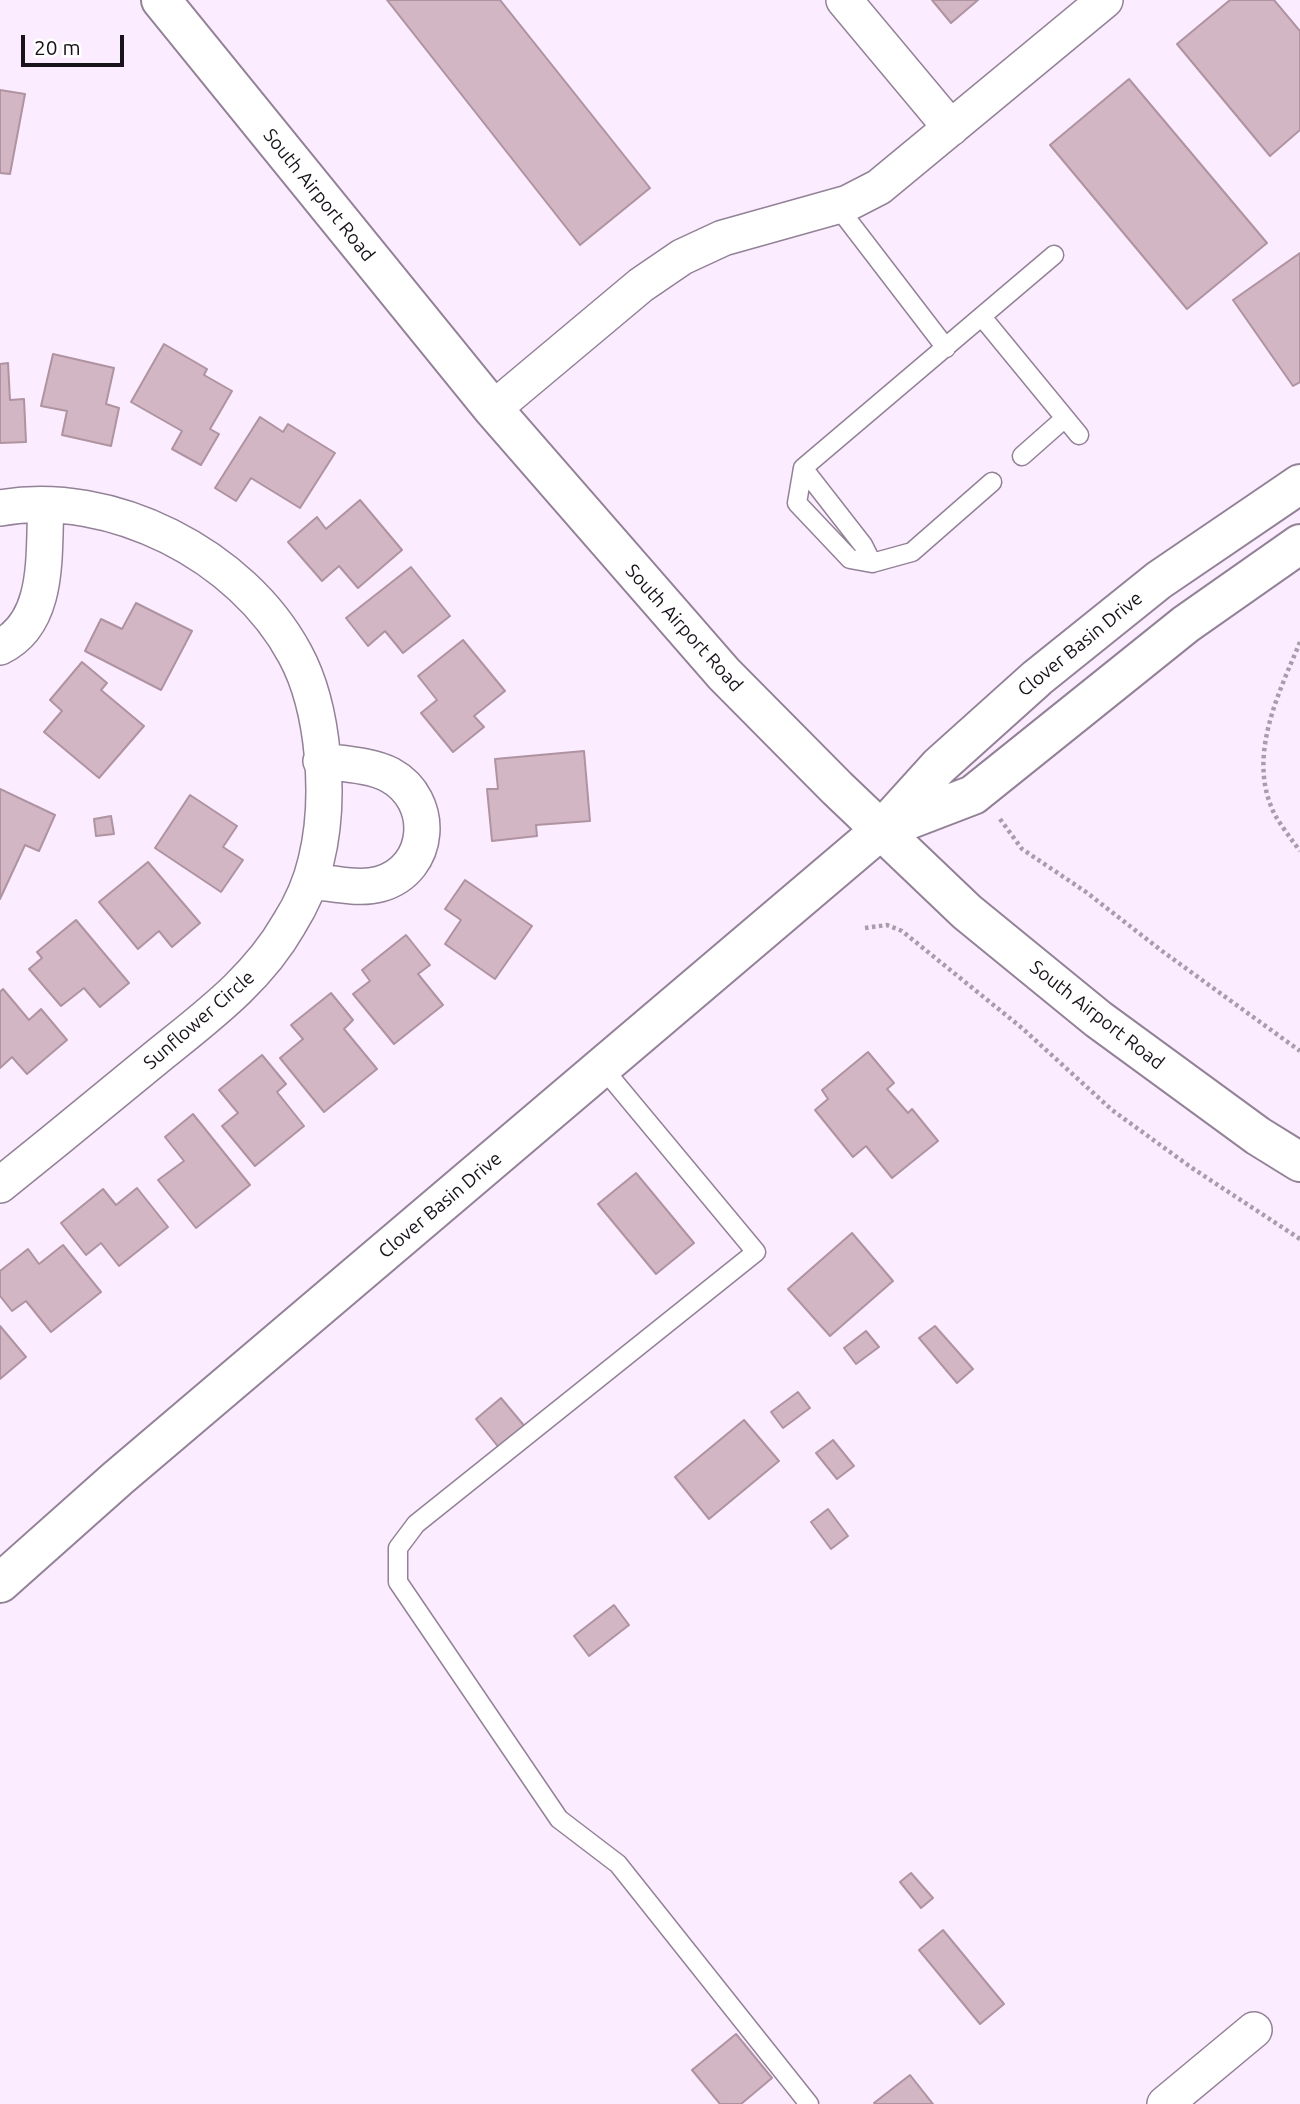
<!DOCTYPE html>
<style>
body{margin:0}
#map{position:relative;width:1300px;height:2104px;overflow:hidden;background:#fbecff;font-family:Ubuntu,sans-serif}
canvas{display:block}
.scale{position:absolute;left:21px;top:35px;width:103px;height:32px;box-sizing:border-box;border:4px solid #18121a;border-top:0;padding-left:9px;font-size:21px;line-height:24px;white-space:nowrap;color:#18121a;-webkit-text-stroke:5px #fff;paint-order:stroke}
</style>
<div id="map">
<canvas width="1300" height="2104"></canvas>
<div class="scale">20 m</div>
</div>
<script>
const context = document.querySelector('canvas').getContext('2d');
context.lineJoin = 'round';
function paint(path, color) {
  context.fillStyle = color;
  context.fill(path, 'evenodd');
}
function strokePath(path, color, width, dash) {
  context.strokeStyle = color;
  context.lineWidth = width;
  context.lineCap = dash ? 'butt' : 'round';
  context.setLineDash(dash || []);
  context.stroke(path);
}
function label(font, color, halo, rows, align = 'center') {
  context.font = font + ' Ubuntu,sans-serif';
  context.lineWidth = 5;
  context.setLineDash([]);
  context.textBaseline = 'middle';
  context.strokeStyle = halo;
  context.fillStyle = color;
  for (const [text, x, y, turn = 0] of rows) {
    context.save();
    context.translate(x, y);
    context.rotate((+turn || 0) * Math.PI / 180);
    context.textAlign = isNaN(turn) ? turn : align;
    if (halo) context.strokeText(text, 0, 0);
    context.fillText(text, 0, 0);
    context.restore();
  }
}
const building = new Path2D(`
 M387,0H500L650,188L580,245Z
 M932,0H978L951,23Z
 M1230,0H1274L1300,31V130L1270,156L1177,44Z
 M1129,79L1267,243L1187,309L1050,145Z
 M0,90L25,94L10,174L0,173Z
 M1300,253V382L1293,386L1233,300Z
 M164,344L207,369L204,375L232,391L210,429L219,434L201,465L172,449L182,431L131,402Z
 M53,354L114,368L106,404L119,408L111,446L62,435L67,411L41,406Z
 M8,363L10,400L24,399L26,442L0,443V364Z
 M260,417L283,432L288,424L335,453L300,508L251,478L236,501L215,488Z
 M360,500L402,550L358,588L339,566L322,581L288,542L317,517L326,529Z
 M411,567L450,616L403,653L385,631L368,646L346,618Z
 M136,603L192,631L161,690L85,651L101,619L122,629Z
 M463,640L505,691L474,716L484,727L453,752L421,713L437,700L418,676Z
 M82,662L107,683L101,690L144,726L99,778L44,732L62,711L50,700Z
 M584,751L590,821L536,825L537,836L492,841L487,789H498L495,759Z
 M0,789L55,815L39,851L25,845L0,899Z
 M190,795L237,826L223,847L243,860L221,892L155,848Z
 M111,816L114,834L96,836L94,819Z
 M148,862L200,923L172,947L159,931L138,949L99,902Z
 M465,880L532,926L495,979L445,944L461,920L445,909Z
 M76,920L129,983L100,1007L84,988L61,1006L29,969L42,958L37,952Z
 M406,935L430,965L418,974L443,1005L394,1044L353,994L370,981L362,970Z
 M3,989L29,1020L41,1009L67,1040L27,1074L12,1057L0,1068V992Z
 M331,993L353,1020L344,1029L377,1069L324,1112L280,1058L303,1039L291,1025Z
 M868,1052L894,1083L887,1089L908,1113L912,1109L938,1141L892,1178L866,1146L853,1157L815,1110L828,1099L822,1090Z
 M262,1055L286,1084L277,1092L304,1126L255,1166L222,1126L238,1113L219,1090Z
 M193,1114L250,1185L196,1228L158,1180L184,1161L165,1137Z
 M636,1173L694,1243L656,1274L598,1204Z
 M137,1188L168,1227L119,1266L101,1243L86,1255L61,1223L103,1189L116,1205Z
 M852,1233L893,1281L830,1336L788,1289Z
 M63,1245L101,1292L51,1332L26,1301L12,1311L0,1296V1271L28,1249L39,1264Z
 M0,1326L26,1357L0,1379Z
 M935,1326L973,1369L957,1383L919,1338Z
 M866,1331L879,1347L856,1364L844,1348Z
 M798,1392L810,1408L783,1428L771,1412Z
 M501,1398L526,1428L500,1449L476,1419Z
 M744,1420L779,1461L709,1519L675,1477Z
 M833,1440L854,1466L837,1479L816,1453Z
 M828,1509L848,1536L831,1549L811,1522Z
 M614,1605L629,1625L589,1656L574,1636Z
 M911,1873L933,1898L921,1908L900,1882Z
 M943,1930L1004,2004L980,2024L919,1950Z
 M736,2034L772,2078L741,2104H720L692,2070Z
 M910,2075L933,2104H875L874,2103Z`);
const path = new Path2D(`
 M1300,642C1278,695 1246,758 1275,815C1282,827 1291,839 1300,851
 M1000,819L1022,849L1086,892L1162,951L1300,1051
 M865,928L887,925L902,931L1022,1028L1112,1110L1192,1168L1300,1239`);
const lane = new Path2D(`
 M837,206L946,348
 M982,317L1079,435
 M1022,456L1065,418
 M803,468L863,545L872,563L912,552L992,482
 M872,563L850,559L797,503L803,468L1054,255
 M602,1067L756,1252L416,1524L398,1548V1582L559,1819L618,1864L809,2104`);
const street = new Path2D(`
 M844,0L951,128
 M493,409L641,285L682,257L723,238L848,203L879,187L1105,0
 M0,508C111,488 242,555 295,654C325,709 331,801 316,861C311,883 301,905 289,924C256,982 202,1020 152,1061C101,1103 51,1144 0,1185
 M0,647C51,622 43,553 46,505
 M310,881C332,883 359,890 380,884C432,869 436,800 390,775C371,765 343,764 321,761
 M1165,2104L1254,2030`);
const secondary = new Path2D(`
 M161,0L493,409L724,674L837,788L967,912L1098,1019L1258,1136L1300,1162
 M887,828L973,795L1186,624L1300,544
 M0,1583L118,1478L881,830L939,766L1037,678L1159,580L1300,484`);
const streetNames = [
 ["South Airport Road",319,195,51],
 ["South Airport Road",684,628,48],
 ["Clover Basin Drive",1080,644,-39],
 ["South Airport Road",1097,1015,38],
 ["Sunflower Circle",199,1020,-41],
 ["Clover Basin Drive",440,1205,-40]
];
paint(building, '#d3b6c4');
strokePath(building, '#af93a0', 2);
strokePath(lane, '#938297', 21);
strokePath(street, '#938297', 38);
strokePath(secondary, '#938297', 42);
strokePath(path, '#a99dac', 4.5, [3.5, 3.5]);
strokePath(lane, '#fff', 18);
strokePath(street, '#fff', 35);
strokePath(secondary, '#fff', 38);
label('19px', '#18121a', '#fff', streetNames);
</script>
